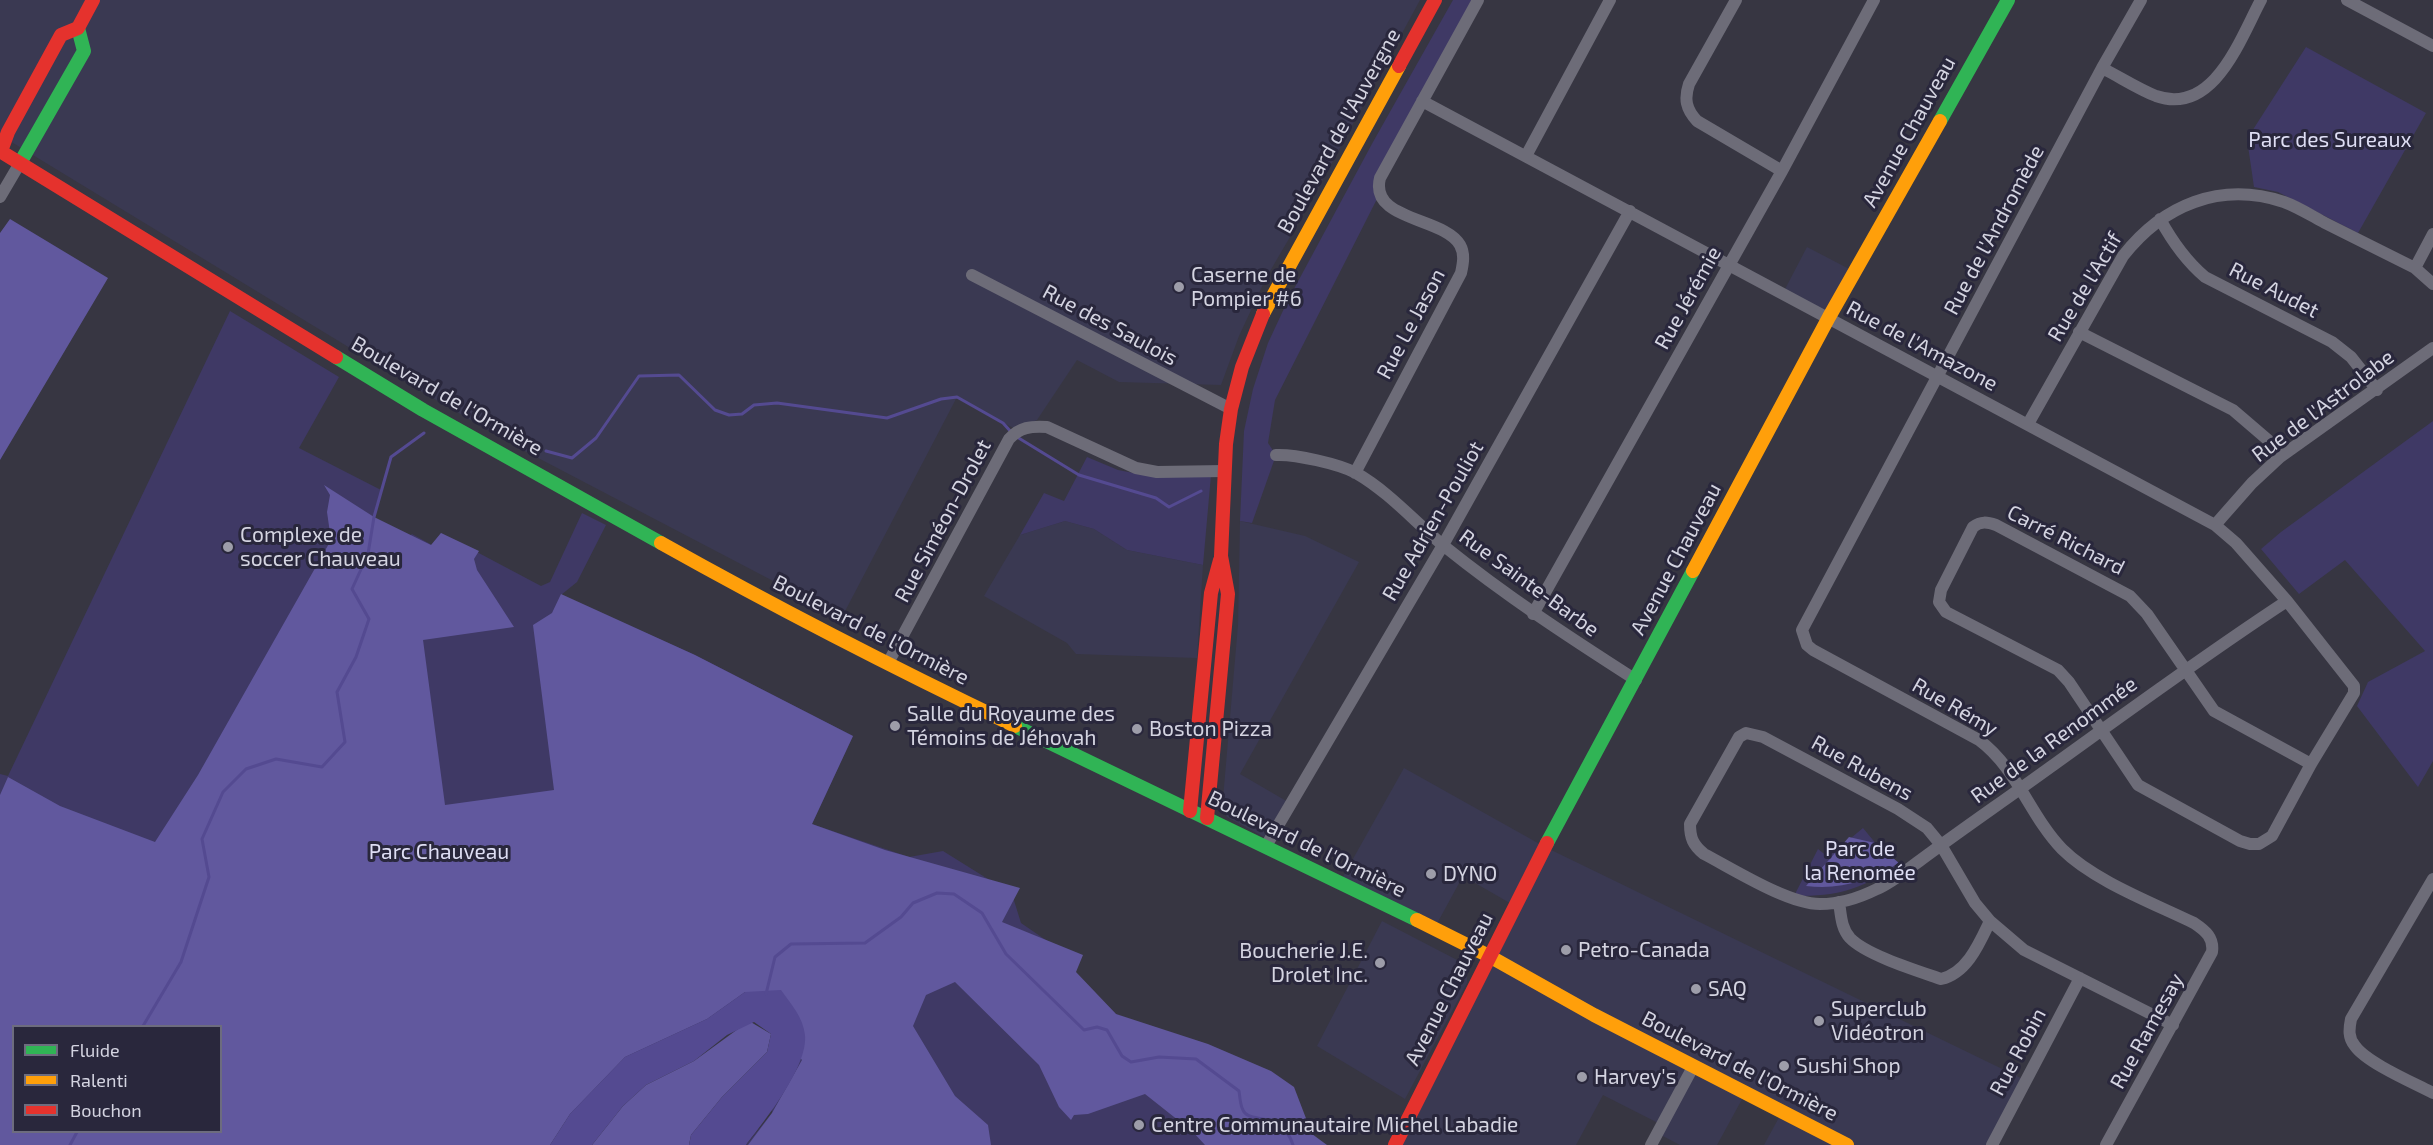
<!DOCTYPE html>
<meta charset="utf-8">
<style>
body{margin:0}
#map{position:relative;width:2433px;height:1145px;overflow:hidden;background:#373642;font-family:"Exo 2",sans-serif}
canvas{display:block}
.legend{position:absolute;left:12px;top:1025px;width:210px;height:108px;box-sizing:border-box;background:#29273c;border:2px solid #6d6c7e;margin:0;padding:8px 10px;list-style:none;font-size:18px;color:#d4d4e1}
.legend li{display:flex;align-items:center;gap:12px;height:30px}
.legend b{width:30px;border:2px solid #6d6c7e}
</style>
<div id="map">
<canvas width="2433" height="1145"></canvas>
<ul class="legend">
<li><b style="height:8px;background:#30b455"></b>Fluide</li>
<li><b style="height:8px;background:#ff9f0a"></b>Ralenti</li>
<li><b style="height:8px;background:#e5322d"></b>Bouchon</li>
</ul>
</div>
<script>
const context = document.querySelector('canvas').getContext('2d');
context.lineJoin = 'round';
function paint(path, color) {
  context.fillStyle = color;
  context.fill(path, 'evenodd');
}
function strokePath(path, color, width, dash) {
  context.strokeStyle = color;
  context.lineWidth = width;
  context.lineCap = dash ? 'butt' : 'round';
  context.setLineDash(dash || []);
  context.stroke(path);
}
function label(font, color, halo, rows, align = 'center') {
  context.font = font + ' "Exo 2",sans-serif';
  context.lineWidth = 6;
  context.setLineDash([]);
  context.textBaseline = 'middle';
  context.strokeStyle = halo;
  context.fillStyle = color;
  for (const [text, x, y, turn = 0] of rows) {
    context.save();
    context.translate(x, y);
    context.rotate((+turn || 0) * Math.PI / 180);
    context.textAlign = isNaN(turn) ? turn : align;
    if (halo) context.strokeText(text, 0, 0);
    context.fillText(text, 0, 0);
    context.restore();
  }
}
const built = new Path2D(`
 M0,0H1420L1314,196L1266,278L1239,336L1221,385L1119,382L1077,360L1037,420L1017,430L957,397L842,617L521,449L424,393L0,135Z
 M1807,247L1855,272L1829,317L1783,293Z
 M1065,521L1094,529L1127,550L1203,565L1197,658L1076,654L1067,643L984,596L1020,535Z
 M1240,521L1305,536L1359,562L1240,774L1288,802L1266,838L1227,817L1222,810L1238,625Z
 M1404,768L1545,847L2025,1080L1992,1145H1764L1782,1112L1746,1092L1717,1145H1680L1657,1133L1662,1125L1603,1095L1576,1145H1395L1515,906L1463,876L1434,929L1340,882Z
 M1382,921L1461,962L1467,972V983L1405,1099L1317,1046Z`);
const green = new Path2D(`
 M1453,0H1478L1380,178L1379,195L1275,400L1268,443L1276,455L1252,523L1240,521L1244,431L1253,389L1268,343L1288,300L1373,142Z
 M2306,47L2426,113L2358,233L2278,192L2254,187L2247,139Z
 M230,311L339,377L299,448L381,490L353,588L412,534L432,545L441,533L541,586L550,582L582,513L606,525L577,582L561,595L695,655L853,736L812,824L909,857L943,851L1012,894L1021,923L1056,947L1069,969L1116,1014L1293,1145H746L772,1113L781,990L570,1114L550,1145H0V774L8,776ZM14,1026H220V1132H14Z
 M2433,421V761L2418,787L2357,706L2368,682L2425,651L2345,560L2299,594L2261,549L2281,532Z
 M1087,457L1118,470L1139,474L1211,475L1203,565L1127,550L1094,529L1065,521L1020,535L1044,493L1064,501Z
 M1863,828L1896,868C1855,890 1841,896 1794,896L1818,849L1828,857Z`);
const forest = new Path2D(`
 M10,219L108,278L0,460V233Z
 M324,485L374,517L431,545L441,533L479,551L474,559L477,570L514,627L423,640L445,805L554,790L533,625L552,613L561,594L695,655L853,736L812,824L885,850L1020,888L1002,922L1083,955L1076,972L1116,1014L1208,1044L1271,1071L1294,1087L1312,1134L1327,1145H1205L1193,1132L1145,1094L1088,1114L1074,1115L1071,1120L1059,1107L1039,1065L955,982L926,995L913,1026L955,1096L988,1125L991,1145H748L772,1113L802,1060L745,992L707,1019L625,1057L570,1114L550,1145H0V795L8,777L60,806L155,842L198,775L331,540L327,512L330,495ZM14,1026H220V1132H14Z
 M1849,837L1875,843L1899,863C1868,881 1841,890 1806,886Z
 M749,1021L771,1034L767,1052L722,1097L691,1135L689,1145H592L623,1106L646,1085L694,1061Z`);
const water = new Path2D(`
 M781,990C791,1004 803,1017 805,1035C808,1067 765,1120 746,1145H689L691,1135L722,1097L767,1052L771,1034L754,1022L727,1035L694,1061L646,1085L623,1106L592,1145H550L570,1114L625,1057L707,1019L745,992Z`);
const stream = new Path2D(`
 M1017,437L1079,475L1156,498L1169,507L1201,491
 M546,451L572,458L596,438L639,376L679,375L715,410L729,415L742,414L754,405L777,403L887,418L941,399L957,397L1003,423L1012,433
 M766,994L775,957L791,944L865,943L901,917L913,903L937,893L954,894L982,913L1006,954L1084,1030L1097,1027L1107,1030L1122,1056L1131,1062L1159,1057L1196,1059L1239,1091C1240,1097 1240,1105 1243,1110C1248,1124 1282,1110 1293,1145
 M143,1026L181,962L209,877L202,839L223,792L246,769L276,759L322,767L345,742L337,692L356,657L369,619L352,589L368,554L374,517L391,457L424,433
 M70,1145L77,1132`);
const street = new Path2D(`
 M1736,0L1689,84C1684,99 1686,109 1697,121L1782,171
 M2347,0L2433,46
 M2102,68C2120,77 2138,89 2156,96C2214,116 2240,39 2261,0
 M1422,101L2215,525L2236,543L2287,601L2354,686V693L2311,764L2272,836L2259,844H2250L2240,841L2138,785L2069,682L2058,670L1946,612L1939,602L1941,590L1973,527C1981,521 1987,522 1996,525L2130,596L2147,614L2214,711L2311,764
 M1526,156L1610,0
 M0,197L20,163
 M2160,219C2172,241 2186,261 2205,277L2332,342L2351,357L2377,390
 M2415,268L2433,234
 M972,275L1231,409
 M2079,332L2233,410L2268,440L2280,457
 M2028,424L2123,256C2163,205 2220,181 2284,202C2298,207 2312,216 2325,223C2355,238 2385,253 2415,268L2433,284
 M1276,455C1295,454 1339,464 1356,473C1389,492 1415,522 1444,546C1506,596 1569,637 1636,680
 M1355,473L1461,273C1463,264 1465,254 1460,245C1444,217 1369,221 1380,178L1478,0
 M2215,525L2252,483L2280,457L2433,348
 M1533,614L1782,171L1874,0
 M888,663L1009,439C1020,427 1031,426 1047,427L1136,468L1157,472L1224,471
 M1266,846L1443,545L1630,211
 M2433,879L2351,1019C2349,1029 2348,1038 2355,1046C2367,1063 2414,1083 2433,1093
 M1839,902C1841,915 1841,928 1850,938C1866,955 1918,971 1941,979C1967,973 1979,944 1990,921
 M2173,1025L2024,950L1990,921L1975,903L1941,845L1927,828L1898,809L1763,737L1746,733L1739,737L1690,824C1690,838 1693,845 1704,854C1733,869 1788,904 1820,904C1840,904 1859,898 1877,889C1893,882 1908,869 1922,859C1945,842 1969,825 1993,808C2091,739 2186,667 2287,601
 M1651,1145L1693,1067
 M1992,1145L2080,978
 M2106,1145L2212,952C2214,938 2206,931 2194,923C2153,903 2094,881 2062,849C2030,816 2017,768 1979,740L1813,650L1807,645L1802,630L2102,68L2141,0`);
const fast = new Path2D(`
 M1940,121L2008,0
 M20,163L84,51L78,28
 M336,357L423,410L661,543
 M1015,726L1417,920
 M1547,843L1693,571`);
const slow = new Path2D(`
 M1263,314L1399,66
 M661,543C777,608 896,669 1015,726
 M1693,571L1829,317L1940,121
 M1417,920L1489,956L1594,1015L1847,1145`);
const jam = new Path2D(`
 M1399,66L1435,0
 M0,151L336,357
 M1,151L8,132L61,35L78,28L93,0
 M1190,811L1211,593L1220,560
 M1207,818L1228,594L1221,556L1226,444L1231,409L1242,367L1263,314
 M1395,1145L1547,843`);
const markers = [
 [1179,287,6,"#9d9da9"],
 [228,547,6,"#9d9da9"],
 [895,726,6,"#9d9da9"],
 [1137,729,6,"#9d9da9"],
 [1431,874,6,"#9d9da9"],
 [1566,950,6,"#9d9da9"],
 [1380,963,6,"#9d9da9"],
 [1696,989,6,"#9d9da9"],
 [1819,1021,6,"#9d9da9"],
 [1784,1066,6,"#9d9da9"],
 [1582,1077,6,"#9d9da9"],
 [1139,1125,6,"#9d9da9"]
];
const streetNames = [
 ["Boulevard de l'Auvergne",1339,131,-61],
 ["Avenue Chauveau",1909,132,-61],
 ["Rue de l'Andromède",1994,230,-62],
 ["Rue de l'Actif",2085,287,-59],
 ["Rue Audet",2274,290,27],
 ["Rue Jérémie",1688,298,-61],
 ["Rue Le Jason",1411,324,-62],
 ["Rue des Saulois",1110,325,28],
 ["Rue de l'Amazone",1922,346,28],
 ["Boulevard de l'Ormière",447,396,30],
 ["Rue de l'Astrolabe",2323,406,-37],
 ["Rue Siméon-Drolet",943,521,-62],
 ["Rue Adrien-Pouliot",1433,521,-60],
 ["Carré Richard",2066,540,27],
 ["Avenue Chauveau",1676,559,-62],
 ["Rue Sainte-Barbe",1529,583,36],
 ["Boulevard de l'Ormière",871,630,27],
 ["Rue Rémy",1955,707,30],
 ["Rue de la Renommée",2054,740,-36],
 ["Rue Rubens",1862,768,29],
 ["Boulevard de l'Ormière",1307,844,26],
 ["Avenue Chauveau",1449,989,-63],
 ["Rue Ramesay",2147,1031,-61],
 ["Rue Robin",2018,1052,-62],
 ["Boulevard de l'Ormière",1740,1066,27]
];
const parkNames = [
 ["Parc des Sureaux",2330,140],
 ["Parc de",1860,849],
 ["la Renomée",1860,873],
 ["Parc Chauveau",439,852]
];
const poiNames = [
 ["Caserne de",1191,275],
 ["Pompier #6",1191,299],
 ["Complexe de",240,535],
 ["soccer Chauveau",240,559],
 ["Salle du Royaume des",907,714],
 ["Témoins de Jéhovah",907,738],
 ["Boston Pizza",1149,729],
 ["DYNO",1443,874],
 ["Petro-Canada",1578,950],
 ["Boucherie J.E.",1368,951,"right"],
 ["Drolet Inc.",1368,975,"right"],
 ["SAQ",1708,989],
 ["Superclub",1831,1009],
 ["Vidéotron",1831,1033],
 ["Sushi Shop",1796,1066],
 ["Harvey's",1594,1077],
 ["Centre Communautaire Michel Labadie",1151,1125]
];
paint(built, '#3a3952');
paint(green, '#3f3965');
paint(forest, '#61589e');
paint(water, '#544a91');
strokePath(stream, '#544a91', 3);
strokePath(street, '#6d6c78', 12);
strokePath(fast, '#30b455', 14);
strokePath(slow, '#ff9f0a', 14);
strokePath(jam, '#e5322d', 14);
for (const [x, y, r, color] of markers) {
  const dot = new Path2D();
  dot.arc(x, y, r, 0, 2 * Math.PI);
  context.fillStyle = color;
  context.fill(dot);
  strokePath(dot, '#29273c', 2);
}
label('21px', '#d4d4e1', '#29273c', streetNames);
label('21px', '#dedef4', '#29273c', parkNames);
label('21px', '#d4d4e1', '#29273c', poiNames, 'left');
</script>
